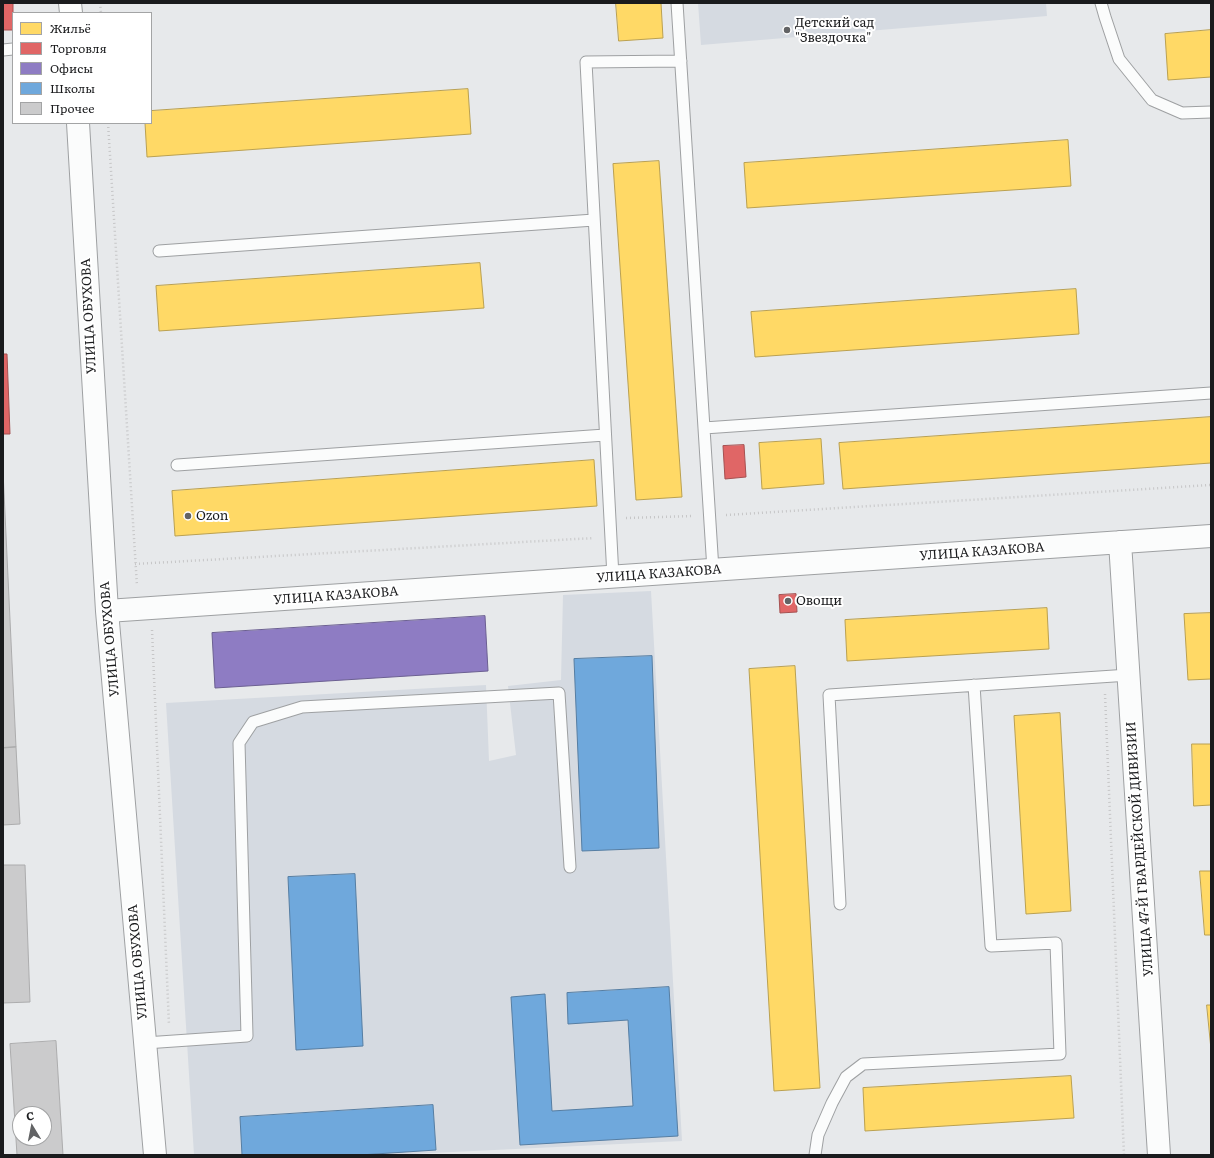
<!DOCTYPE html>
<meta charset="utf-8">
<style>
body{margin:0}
#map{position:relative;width:1214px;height:1158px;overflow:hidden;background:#e7e9eb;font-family:Literata,serif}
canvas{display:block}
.frame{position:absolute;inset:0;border:4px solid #1a1b1d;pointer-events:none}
.legend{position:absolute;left:12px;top:12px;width:140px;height:112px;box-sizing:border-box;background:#fff;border:1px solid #a3a4a5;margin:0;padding:5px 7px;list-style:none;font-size:12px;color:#1a1b1d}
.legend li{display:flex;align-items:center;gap:8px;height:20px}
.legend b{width:20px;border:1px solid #a3a4a5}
.north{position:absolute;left:12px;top:1106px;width:40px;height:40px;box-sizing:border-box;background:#fff;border:1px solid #a3a4a5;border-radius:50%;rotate:350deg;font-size:11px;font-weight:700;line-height:16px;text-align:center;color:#1a1b1d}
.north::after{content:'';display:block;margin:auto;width:14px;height:18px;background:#626365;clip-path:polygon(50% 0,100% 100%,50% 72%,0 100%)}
</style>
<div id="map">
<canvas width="1214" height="1158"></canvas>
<div class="frame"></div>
<ul class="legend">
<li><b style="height:11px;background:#ffd966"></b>Жильё</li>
<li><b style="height:11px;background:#e06666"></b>Торговля</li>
<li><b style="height:11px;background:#8e7cc3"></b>Офисы</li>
<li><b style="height:11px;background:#6fa8dc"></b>Школы</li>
<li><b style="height:11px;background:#cbcbcc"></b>Прочее</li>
</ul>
<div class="north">С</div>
</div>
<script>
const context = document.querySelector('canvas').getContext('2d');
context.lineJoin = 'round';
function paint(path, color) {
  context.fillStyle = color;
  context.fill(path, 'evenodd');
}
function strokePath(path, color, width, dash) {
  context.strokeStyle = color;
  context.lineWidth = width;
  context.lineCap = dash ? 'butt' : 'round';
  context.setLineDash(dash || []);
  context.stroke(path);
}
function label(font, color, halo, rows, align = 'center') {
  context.font = font + ' Literata,serif';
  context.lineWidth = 4;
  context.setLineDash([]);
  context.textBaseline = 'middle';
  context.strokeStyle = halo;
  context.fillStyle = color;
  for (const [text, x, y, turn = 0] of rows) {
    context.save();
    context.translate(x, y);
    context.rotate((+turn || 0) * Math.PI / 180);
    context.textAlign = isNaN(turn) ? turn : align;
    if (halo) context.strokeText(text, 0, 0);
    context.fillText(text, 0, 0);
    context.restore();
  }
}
const built = new Path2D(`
 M698,3H1046L1047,16L701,45Z
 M651,591L682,1141L390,1155H194L166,703L486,685L489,761L516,755L508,686L561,680L563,595Z`);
const homes = new Path2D(`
 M616,3H661L663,38L619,41Z
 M1211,30V77L1168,80L1165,34Z
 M468,89L471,134L147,157L145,123H151V111Z
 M1068,140L1071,186L747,208L744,163Z
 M659,161L682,497L636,500L613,164Z
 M480,263L484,308L159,331L156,286Z
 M1076,289L1079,334L755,357L751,312Z
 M1211,417V463L843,489L839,443Z
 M821,439L824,484L762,489L759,443Z
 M594,460L597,506L175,536L172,491Z
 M1047,608L1049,649L847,661L845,620Z
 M1211,613V679L1188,680L1184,614Z
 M795,666L820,1088L774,1091L749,669Z
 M1060,713L1071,911L1026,914L1014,716Z
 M1192,744H1211V805L1194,806Z
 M1200,871H1211V935H1205Z
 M1207,1005H1211V1049Z
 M1071,1076L1074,1118L865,1131L863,1088Z`);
const shops = new Path2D(`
 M3,3H13V30H3Z
 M3,354H7L10,434H3Z
 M744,445L746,477L725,479L723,446Z
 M796,594L797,612L780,613L779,595Z`);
const offices = new Path2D(`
 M485,616L488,671L215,688L212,633Z`);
const schools = new Path2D(`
 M652,656L659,848L582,851L574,659Z
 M355,874L363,1046L296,1050L288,877Z
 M669,987L678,1136L520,1145L511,997L545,994L552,1111L633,1106L628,1020L568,1024L567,993Z
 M433,1105L436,1150L360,1155H242L240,1117Z`);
const building = new Path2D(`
 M3,471L16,747L3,748Z
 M16,747L20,824L3,825V748Z
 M3,865H25L30,1002L3,1003Z
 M56,1041L63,1155H17L10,1044ZM20,1114H44V1138H20Z`);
const path = new Path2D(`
 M100,3L101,13
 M108,123L137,586
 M726,515L1211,485
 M626,518L693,516
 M135,564L594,538
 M152,630L169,1025
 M1105,694L1124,1155`);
const lane = new Path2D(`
 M677,3L713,570
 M1101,3L1105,17L1119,59L1152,100L1182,113L1211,112
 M3,50L13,49
 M159,251L594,220
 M704,428L1211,393
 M177,465L605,435
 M613,577L586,62L681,61
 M840,904L829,695L1129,675
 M145,1043L247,1036L239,743L253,722L302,707L559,693L570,867
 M815,1155L818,1135L832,1103L846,1077L863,1064L1060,1054L1056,943L991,946L974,685`);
const secondary = new Path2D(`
 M70,3L71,13
 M78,123L107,611L155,1155
 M1120,542L1159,1155
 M107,611L1211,536`);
const markers = [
 [787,30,4,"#626365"],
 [188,516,4,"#626365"],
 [788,601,4,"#626365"]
];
const poiNames = [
 ["Детский сад",795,23],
 ["\"Звездочка\"",795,38],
 ["Ozon",196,516],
 ["Овощи",796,601]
];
const streetNames = [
 ["УЛИЦА ОБУХОВА",89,316,-93],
 ["УЛИЦА КАЗАКОВА",982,552,-4],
 ["УЛИЦА КАЗАКОВА",659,574,-4],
 ["УЛИЦА КАЗАКОВА",336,596,-4],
 ["УЛИЦА ОБУХОВА",110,639,-95],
 ["УЛИЦА 47-Й ГВАРДЕЙСКОЙ ДИВИЗИИ",1140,849,-94],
 ["УЛИЦА ОБУХОВА",138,962,-95]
];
paint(built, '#d5dae1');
paint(homes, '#ffd966');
strokePath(homes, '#baa050', 1);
paint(shops, '#e06666');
strokePath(shops, '#a55050', 1);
paint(offices, '#8e7cc3');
strokePath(offices, '#6b5f91', 1);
paint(schools, '#6fa8dc');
strokePath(schools, '#567ea3', 1);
paint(building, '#cbcbcc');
strokePath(building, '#acacad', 1);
strokePath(lane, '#9ea0a2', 13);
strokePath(secondary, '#9ea0a2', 24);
strokePath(path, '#c6c6c7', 2.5, [1, 3]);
strokePath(lane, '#fbfcfc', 11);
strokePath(secondary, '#fbfcfc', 22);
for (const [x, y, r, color] of markers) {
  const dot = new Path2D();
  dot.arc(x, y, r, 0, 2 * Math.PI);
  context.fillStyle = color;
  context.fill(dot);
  strokePath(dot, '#fff', 1.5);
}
label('13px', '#1a1b1d', '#fff', poiNames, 'left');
label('13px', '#1a1b1d', '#fff', streetNames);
</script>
